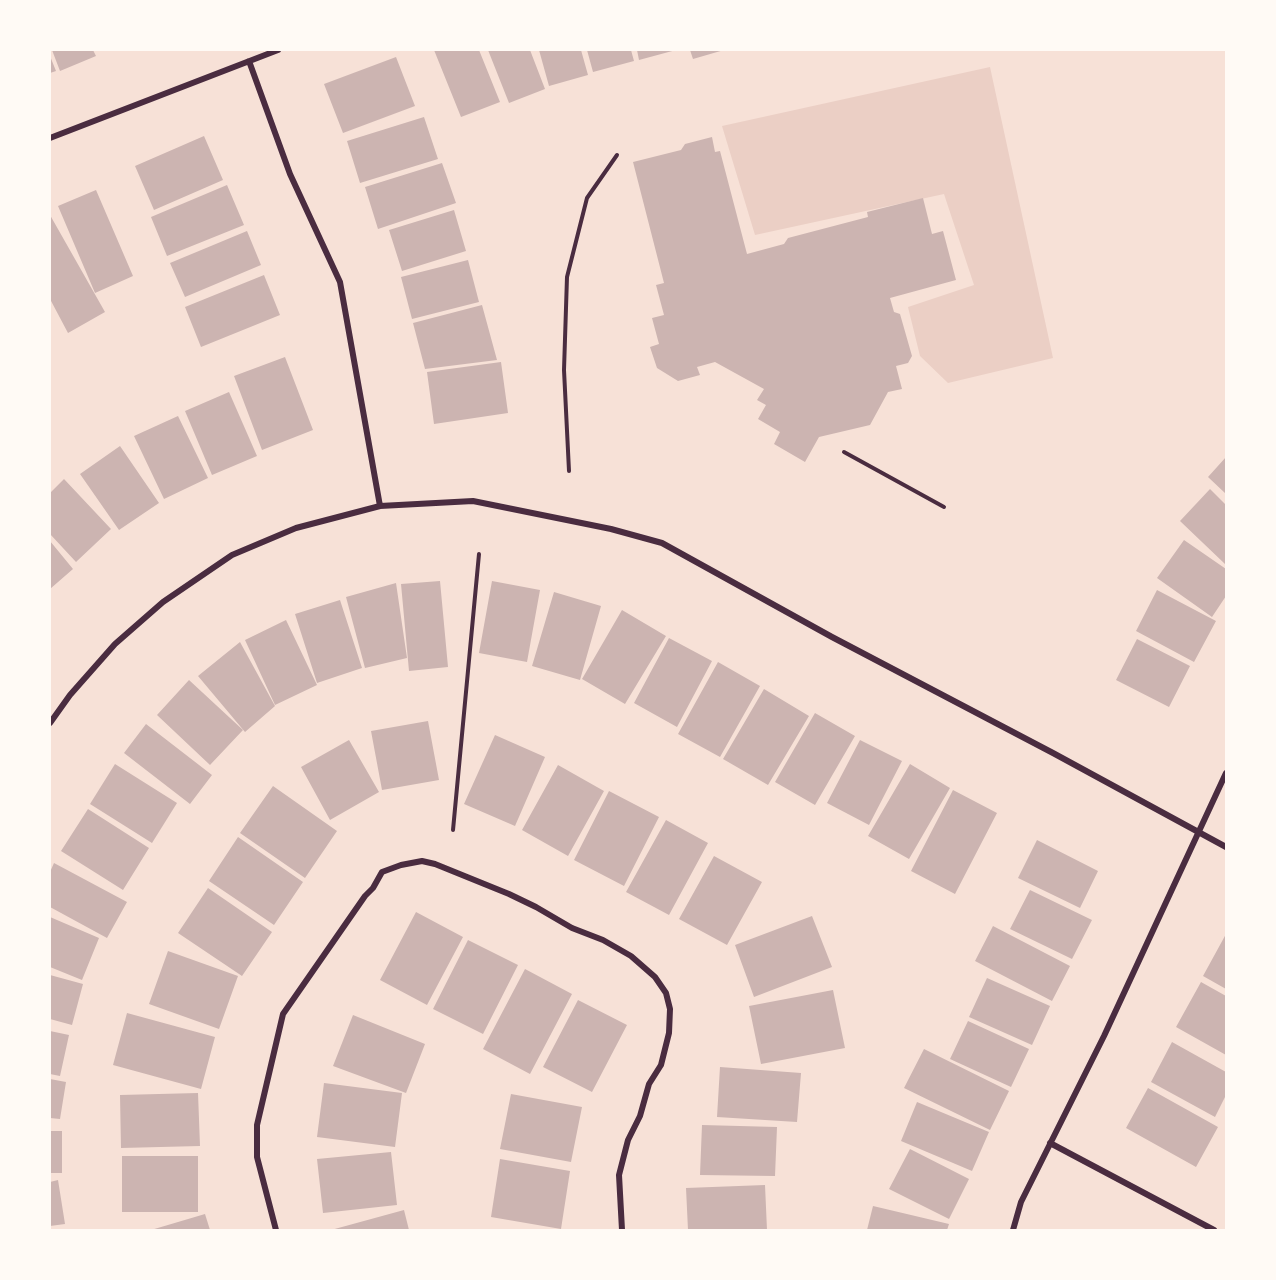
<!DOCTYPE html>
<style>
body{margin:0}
#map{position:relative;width:1276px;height:1280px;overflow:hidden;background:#f7e1d7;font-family:"Noto Sans",sans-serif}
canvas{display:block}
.frame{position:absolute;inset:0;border:51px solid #fffaf5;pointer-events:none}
</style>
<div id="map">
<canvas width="1276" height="1280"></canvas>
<div class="frame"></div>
</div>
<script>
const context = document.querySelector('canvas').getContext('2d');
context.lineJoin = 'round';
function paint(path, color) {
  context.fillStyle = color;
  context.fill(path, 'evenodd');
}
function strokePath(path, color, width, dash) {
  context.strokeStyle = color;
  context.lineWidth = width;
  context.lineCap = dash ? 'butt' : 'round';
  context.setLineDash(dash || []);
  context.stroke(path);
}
const green = new Path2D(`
 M990,67L1053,358L948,383L920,356L908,307L974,285L944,194L755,235L722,126Z`);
const building = new Path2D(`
 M52,50H93L96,56L60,71Z
 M434,50H479L500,102L461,117Z
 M488,50H530L545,89L509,103Z
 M539,50H581L588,75L549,86Z
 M587,50H631L634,61L593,72Z
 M637,50H676L639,60Z
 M690,50H724L693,59Z
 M50,56L56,71L50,73Z
 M396,57L415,106L343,133L324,84Z
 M424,117L438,159L360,183L347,141Z
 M204,136L223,180L154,210L135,166Z
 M712,137L715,152L720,151L747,254L784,244L788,238L868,217L867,212L923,198L932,234L943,231L956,280L890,298L894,312L900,314L912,356L908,363L896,366L902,389L888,392L870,425L819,437L805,462L774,444L780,432L758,419L766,405L757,400L764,389L715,362L697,367L700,375L678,381L657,368L650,347L659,344L652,318L664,315L656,285L664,283L633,162L681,150L685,144Z
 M442,163L456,203L378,229L365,187Z
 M227,185L244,225L167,256L151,217Z
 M96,190L133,276L95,293L58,206Z
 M454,210L466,251L402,271L389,230Z
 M50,215L105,312L68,333L50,299Z
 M247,231L261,265L185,297L170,263Z
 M468,260L479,302L412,319L401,277Z
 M264,275L280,315L201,347L185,307Z
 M482,305L497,360L425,369L413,323Z
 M285,357L313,430L262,450L234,376Z
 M501,362L508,413L434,424L427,372Z
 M229,392L257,456L212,475L185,411Z
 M178,416L208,478L164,499L134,436Z
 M120,446L159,503L119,530L80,474Z
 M1226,457V494L1208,477Z
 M64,479L111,529L76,562L50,534V493Z
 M1210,489L1226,505V563L1225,564L1180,521Z
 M1184,540L1226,569V596L1212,617L1157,578Z
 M50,541L73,569L50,589Z
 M440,581L448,667L409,671L401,584Z
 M492,581L540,590L527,662L479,653Z
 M396,583L407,658L365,668L346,597Z
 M1157,590L1216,621L1194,662L1136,631Z
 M554,592L601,606L580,680L532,666Z
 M340,600L362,668L317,683L295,614Z
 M622,610L666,636L625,704L582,679Z
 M286,620L317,685L275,705L245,640Z
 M669,638L712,661L677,727L634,703Z
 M1137,639L1190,666L1169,707L1116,680Z
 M240,642L275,706L245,732L198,676Z
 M718,662L760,686L720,757L678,734Z
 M189,680L243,730L210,765L157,715Z
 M764,689L809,716L768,785L723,759Z
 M815,713L855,736L815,805L775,782Z
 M428,721L439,780L382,790L371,731Z
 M146,724L212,775L190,804L124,753Z
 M495,735L545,757L515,826L464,804Z
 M349,740L379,792L330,820L301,767Z
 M860,740L902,761L869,825L827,803Z
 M115,764L177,803L152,843L90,804Z
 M910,764L950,788L909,859L868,836Z
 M558,765L604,791L568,856L522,830Z
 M273,786L337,831L305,878L240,833Z
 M953,790L997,813L955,894L911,871Z
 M609,791L659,817L624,886L574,860Z
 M88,809L149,848L123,890L61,851Z
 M666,820L708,843L669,915L626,892Z
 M238,837L303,882L274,925L209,881Z
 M1037,840L1098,871L1080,908L1018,878Z
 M714,856L762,882L727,945L679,919Z
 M54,863L127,902L107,938L50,907V872Z
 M208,888L272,932L242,976L178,933Z
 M1030,890L1092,920L1072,959L1010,929Z
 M416,912L463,937L427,1005L380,980Z
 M812,916L832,967L754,997L735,945Z
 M50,917L99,938L82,980L50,967Z
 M993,926L1070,966L1052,1001L975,961Z
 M1226,934V989L1203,976Z
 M468,940L518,965L483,1034L433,1009Z
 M168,951L238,976L219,1029L149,1004Z
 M525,969L572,994L530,1074L483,1049Z
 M50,975L83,984L72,1025L50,1019Z
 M987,978L1050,1006L1032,1045L969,1017Z
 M1201,982L1226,996V1055L1176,1027Z
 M833,990L845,1048L761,1064L749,1006Z
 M578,1000L627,1025L592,1092L543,1067Z
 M127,1013L215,1037L201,1089L113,1065Z
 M353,1015L425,1044L406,1093L333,1066Z
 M968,1021L1029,1049L1011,1087L950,1059Z
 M50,1031L69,1035L60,1076L50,1074Z
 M1172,1042L1226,1072V1095L1215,1117L1151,1082Z
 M924,1049L1009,1091L990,1130L904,1088Z
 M720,1067L801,1073L797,1122L717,1117Z
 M50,1079L66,1082L60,1119L50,1118Z
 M324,1083L402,1093L395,1147L317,1137Z
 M1148,1088L1218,1127L1196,1167L1126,1128Z
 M198,1093L200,1146L121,1148L120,1095Z
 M511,1094L582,1107L571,1162L500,1149Z
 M917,1102L989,1132L972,1171L901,1141Z
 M702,1125L777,1127L775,1176L700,1175Z
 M50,1131H62V1173H50Z
 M910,1149L969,1179L949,1219L889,1189Z
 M391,1152L397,1205L323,1213L317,1159Z
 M122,1156H198V1212H122Z
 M500,1159L570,1171L561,1229L491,1217Z
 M58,1180L65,1224L50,1226V1182Z
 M765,1185L767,1230H688L686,1188Z
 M873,1206L949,1224L947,1230H867Z
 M404,1210L409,1230H331Z
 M205,1214L210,1230H151Z`);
const path = new Path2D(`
 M844,452L944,507
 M569,471L564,370L567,277L587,198L617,155
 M453,830L479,554`);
const minor = new Path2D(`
 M249,61L290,174L340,282L380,506
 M50,138L278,50
 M50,723L70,695L115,644L163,602L232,555L296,528L380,506L473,501L611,529L662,543L832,637L1053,753L1226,847
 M1050,1143L1214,1230
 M276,1230L257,1157V1125L283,1014L365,896L373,888L382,872L401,865L422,861L435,864L509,894L536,907L572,928L603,940L631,956L655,977L666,993L670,1009L669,1033L661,1065L649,1084L640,1116L628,1140L619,1175L622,1230
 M1013,1230L1021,1202L1104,1036L1226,773`);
paint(green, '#ebcfc5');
paint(building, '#ccb4b1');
strokePath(path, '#4a2c40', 4);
strokePath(minor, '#4a2c40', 6);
</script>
